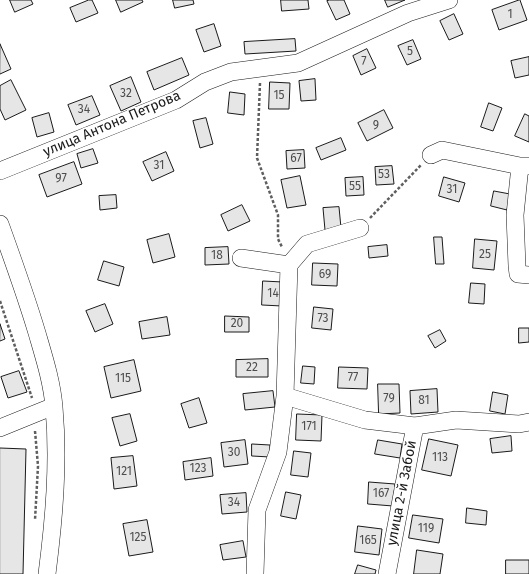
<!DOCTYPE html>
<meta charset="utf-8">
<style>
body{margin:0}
canvas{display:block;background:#fff}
</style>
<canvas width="529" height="574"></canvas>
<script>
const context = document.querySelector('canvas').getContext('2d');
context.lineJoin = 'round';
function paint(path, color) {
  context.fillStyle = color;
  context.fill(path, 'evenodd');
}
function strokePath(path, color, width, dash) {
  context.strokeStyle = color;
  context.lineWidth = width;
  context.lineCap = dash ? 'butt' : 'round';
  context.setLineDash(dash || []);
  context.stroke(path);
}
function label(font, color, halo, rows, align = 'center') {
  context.font = font + ' "Fira Sans",sans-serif';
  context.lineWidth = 3;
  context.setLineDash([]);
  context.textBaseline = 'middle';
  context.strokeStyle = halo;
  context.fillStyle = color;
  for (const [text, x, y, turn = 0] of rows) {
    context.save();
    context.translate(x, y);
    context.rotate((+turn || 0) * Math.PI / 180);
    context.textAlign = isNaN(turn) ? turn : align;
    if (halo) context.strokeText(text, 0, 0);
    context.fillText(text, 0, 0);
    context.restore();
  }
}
const building = new Path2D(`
 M10,0H31L33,4L15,12Z
 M89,0H92L98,13L76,22L70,8Z
 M116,0H142L143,2L121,12Z
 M173,0H193L194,4L175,8Z
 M281,0H308L309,9L282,11Z
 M330,0H344L350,14L336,20L327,1Z
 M385,0H405L388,7Z
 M520,0L527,20L499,30L492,10Z
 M454,14L463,34L449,40L440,21Z
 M214,24L221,46L204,52L196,30Z
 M295,39L296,51L245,54L244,42Z
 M413,40L421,59L407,65L398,46Z
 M0,44L11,69L0,74Z
 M367,49L376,68L361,75L353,56Z
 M529,57V75L515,78L511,61Z
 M182,58L189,75L154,90L147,72Z
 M131,77L141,102L121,111L110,86Z
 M315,79L316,100L301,101L299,81Z
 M11,80L26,110L5,120L0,109V86Z
 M270,82L290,83L289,109H269Z
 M230,92L245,94L244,115L228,113Z
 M92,96L100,115L76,125L68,105Z
 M489,103L502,108L493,131L481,127Z
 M384,110L393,128L367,141L358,123Z
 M49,113L54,132L37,137L32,118Z
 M525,114L529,116V142L515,136Z
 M206,118L213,144L200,148L193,121Z
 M341,138L346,150L321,160L316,148Z
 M93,149L98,163L81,168L77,154Z
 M304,150L305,168L287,169L286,151Z
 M166,152L174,171L152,181L143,162Z
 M74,162L82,184L47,197L39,175Z
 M392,166L394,184L376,185L375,167Z
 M300,176L306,205L287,208L281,180Z
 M363,177L364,195L346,196L345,178Z
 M444,177L465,183L459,202L439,196Z
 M494,191L510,194L507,210L491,206Z
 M116,195L117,208L100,210L99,196Z
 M242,205L250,221L228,231L221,215Z
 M339,207L341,228L325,230L323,208Z
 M169,234L175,257L153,263L147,240Z
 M434,237H442L444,264H436Z
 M475,239L497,241L494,270L473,268Z
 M387,245L388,256L369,258L368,247Z
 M228,247L229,264L205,265V248Z
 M104,261L124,267L119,286L98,280Z
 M313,263L338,264L337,286L312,285Z
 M263,281L283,282L282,306L262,305Z
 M471,283L485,284L484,304L469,303Z
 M105,304L113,324L95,332L86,311Z
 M314,307L333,309L331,330L312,328Z
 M225,316L249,317V332H225Z
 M167,317L170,335L142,339L139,322Z
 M0,324L5,339L0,341Z
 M519,328H529V342L519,343Z
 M440,330L446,341L435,348L428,336Z
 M268,359V377H236V360Z
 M134,360L141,391L111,398L104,367Z
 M303,366L315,367L314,384L301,383Z
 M339,367L368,368L367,389L338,388Z
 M19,371L27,392L8,398L1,377Z
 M378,384H399L400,413L379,414Z
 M437,389L438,412L411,414L410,391Z
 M273,391L275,407L245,410L243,394Z
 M493,392L508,395L505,414L490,411Z
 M199,398L207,423L189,428L181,404Z
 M130,414L137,441L120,446L112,418Z
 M297,414L322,415L321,441L296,440Z
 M511,436L512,451L492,453L490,439Z
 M429,439L458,445L451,476L422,470Z
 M245,440L248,464L224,467L221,443Z
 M378,440L402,444L400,458L375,454Z
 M252,444L270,445V457L252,456Z
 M0,448L26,449L23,574H0Z
 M294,451L311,453L308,477L291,475Z
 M133,456L137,486L114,489L111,458Z
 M211,458L213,476L185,480L183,462Z
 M369,482L395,484L393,506L368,504Z
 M286,492L301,495L296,519L281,516Z
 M246,493L247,512L222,514L220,495Z
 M467,508L487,511L486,525L466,523Z
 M413,515L443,519L439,543L409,538Z
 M147,520L153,552L129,556L123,524Z
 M358,526L382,529L379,555L355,552Z
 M243,541L246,557L223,560L220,545Z
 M417,550L443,554L440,574H414Z
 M506,560H529V574H506Z
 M358,565L376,570L375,574H355Z`);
const path = new Path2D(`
 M260,83L257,158L278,215V239L282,247
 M370,218L421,165
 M0,301L32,398
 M35,431L38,466L35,520`);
const minor = new Path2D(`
 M431,155L442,150L520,166H529
 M520,166L515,215L517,266L518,274L529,275
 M0,171L176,100L205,82L231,72L298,63L408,13L449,0
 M0,224C13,260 26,296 37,333C44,357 52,382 54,407C59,463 54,519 47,574
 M241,258L289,265L307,244L360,228
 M285,396L365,420L415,426L387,574
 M415,426L456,420L519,424L529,422
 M0,428L54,406
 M255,574L257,510L278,452L285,396L289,265`);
const numberNames = [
 ["1",510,15],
 ["5",410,52],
 ["7",364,62],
 ["32",126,94],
 ["15",279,96],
 ["34",84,110],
 ["9",376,126],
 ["67",296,159],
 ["31",159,166],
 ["53",384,175],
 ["97",61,179],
 ["55",355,187],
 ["31",452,190],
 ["25",485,255],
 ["18",217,256],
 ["69",325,275],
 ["14",273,294],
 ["73",323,319],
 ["20",237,324],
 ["22",252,368],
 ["77",353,378],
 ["115",123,379],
 ["79",389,399],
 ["81",424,401],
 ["171",309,427],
 ["30",234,453],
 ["113",440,458],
 ["123",198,469],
 ["121",124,472],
 ["167",381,494],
 ["34",234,503],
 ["119",426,529],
 ["125",138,538],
 ["165",368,541]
];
const streetNames = [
 ["улица Антона Петрова",112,124,-23],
 ["улица 2-й Забой",402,493,-79]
];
paint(building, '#e6e6e6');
strokePath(building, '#1a1a1a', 1);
strokePath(minor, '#1a1a1a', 18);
strokePath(path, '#5f5f5f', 2.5, [3, 2]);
strokePath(minor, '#fff', 17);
label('12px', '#4d4d4d', null, numberNames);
label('14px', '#1a1a1a', '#fff', streetNames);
</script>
